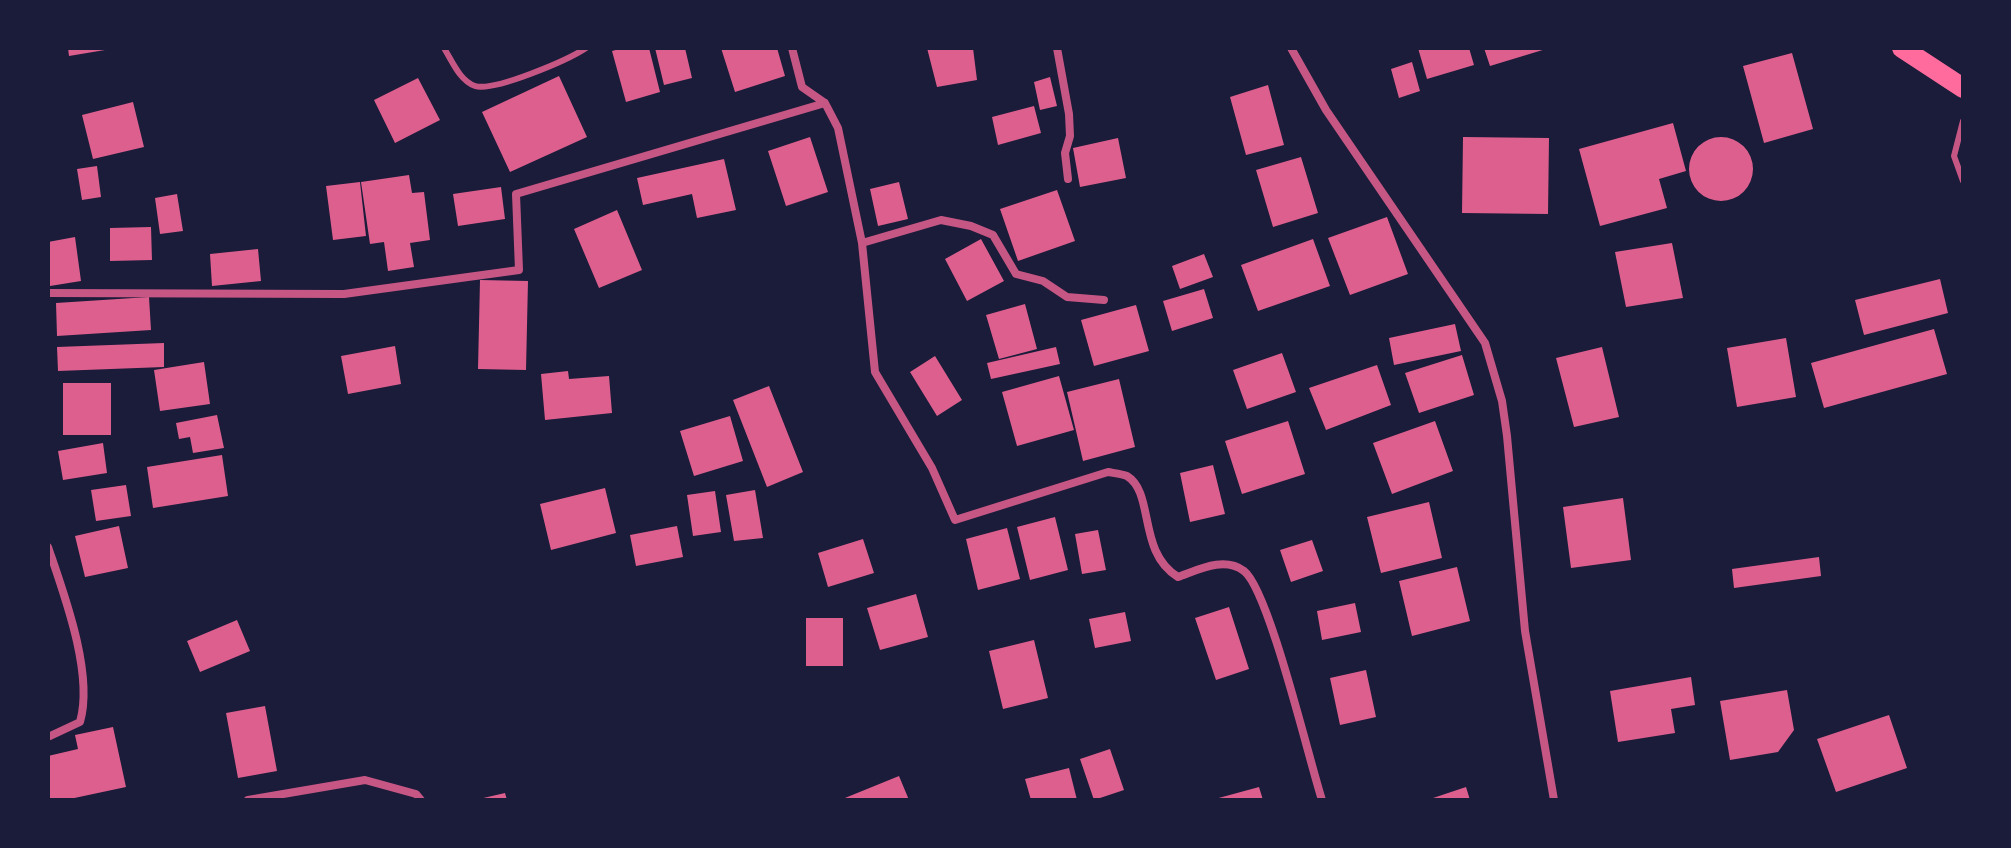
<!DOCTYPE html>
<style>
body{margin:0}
#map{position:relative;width:2011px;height:848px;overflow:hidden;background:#1b1b3a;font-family:Lato,sans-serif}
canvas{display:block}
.frame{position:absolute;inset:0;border:50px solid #1b1b3a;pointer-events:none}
</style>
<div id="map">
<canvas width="2011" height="848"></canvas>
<div class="frame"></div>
</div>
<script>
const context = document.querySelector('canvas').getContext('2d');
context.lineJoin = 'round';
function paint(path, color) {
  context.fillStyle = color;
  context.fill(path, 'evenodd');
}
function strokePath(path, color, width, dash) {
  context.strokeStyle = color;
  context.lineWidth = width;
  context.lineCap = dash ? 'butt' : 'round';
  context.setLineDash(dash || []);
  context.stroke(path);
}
const building = new Path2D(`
 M68,48H105V50L69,56Z
 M623,48H649L660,92L626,102L612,51Z
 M655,48H685L692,78L664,85Z
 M721,48H777L785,76L735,92Z
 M927,48H973L977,80L937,87Z
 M1418,48H1469L1474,65L1427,79Z
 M1484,48H1546V49L1490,66Z
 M1792,53L1813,129L1764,143L1743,66Z
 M1412,62L1420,91L1399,98L1391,69Z
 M559,76L587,137L510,172L482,112Z
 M1050,77L1057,106L1040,110L1034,82Z
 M418,78L440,120L395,143L374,100Z
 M1268,85L1284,145L1246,155L1230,97Z
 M133,102L144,147L93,159L82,115Z
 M1034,106L1041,133L998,145L992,117Z
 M1673,123L1686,171L1659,179L1667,208L1600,226L1579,149Z
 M1689 169a32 32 0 1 1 64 0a32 32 0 1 1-64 0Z
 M810,137L828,192L786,206L768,151Z
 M1463,137L1549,138L1548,214L1462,213Z
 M1118,138L1126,178L1080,187L1073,148Z
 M1301,157L1318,213L1273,227L1256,170Z
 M724,159L736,210L697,218L692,194L643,205L637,178Z
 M97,166L101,197L82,200L77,169Z
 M409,175L412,193L424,192L430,240L410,243L414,267L388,271L384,242L370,244L361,182Z
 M360,182L366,236L333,240L326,186Z
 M899,182L908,219L878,226L870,189Z
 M501,187L505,219L458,226L453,194Z
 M1057,190L1075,241L1018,261L1000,209Z
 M177,194L183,231L160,234L155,198Z
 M617,210L642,270L599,288L574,229Z
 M1387,217L1408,274L1350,295L1328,238Z
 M151,227L152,260L110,261V228Z
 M75,237L81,281L50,286L48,242Z
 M981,239L1004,281L967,301L945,259Z
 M1313,239L1330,286L1258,311L1241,265Z
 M1672,243L1683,298L1626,307L1615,252Z
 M258,249L261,281L212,286L210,254Z
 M1204,254L1213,277L1180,289L1172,266Z
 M1940,279L1948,313L1864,335L1855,300Z
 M480,280L528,281L526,370L478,369Z
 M1204,289L1213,318L1172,331L1163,301Z
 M149,297L151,330L57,336L56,303Z
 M1025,304L1037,349L999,359L986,315Z
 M1136,305L1149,351L1094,366L1081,320Z
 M1455,324L1461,351L1394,365L1389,338Z
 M1934,329L1947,374L1824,408L1811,363Z
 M1786,338L1796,397L1737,407L1727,348Z
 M164,343V367L58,371L57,347Z
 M395,346L401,384L348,394L341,356Z
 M1056,347L1060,364L991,379L987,363Z
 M1602,347L1619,417L1574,427L1556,358Z
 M1282,353L1296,392L1247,409L1233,370Z
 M1462,355L1474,395L1419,413L1405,373Z
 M935,356L962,400L937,416L910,372Z
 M204,362L210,404L160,411L154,370Z
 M1377,365L1391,405L1326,430L1309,388Z
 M568,371L569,379L609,376L612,413L545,420L541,374Z
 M1059,376L1074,430L1017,446L1002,392Z
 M1119,379L1135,447L1083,461L1067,392Z
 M63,383H111V435H63Z
 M769,386L803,472L767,487L733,400Z
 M217,415L224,448L193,453L190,437L179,439L176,423Z
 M730,416L743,461L694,476L680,431Z
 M1288,421L1305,474L1242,494L1225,441Z
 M1435,421L1453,471L1392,494L1373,443Z
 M103,443L107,473L63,480L58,451Z
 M222,455L228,496L153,508L147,467Z
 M1213,465L1225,514L1190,522L1180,473Z
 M126,485L131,516L96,521L91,490Z
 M605,488L616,533L551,550L540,504Z
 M755,490L763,538L734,541L726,495Z
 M715,491L721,532L693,536L687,495Z
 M1623,498L1631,560L1571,568L1563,507Z
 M1429,502L1442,558L1381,573L1367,517Z
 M1055,517L1068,570L1030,580L1017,527Z
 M119,526L128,568L85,577L75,536Z
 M677,526L683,557L636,566L630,535Z
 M1007,528L1020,579L978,590L966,539Z
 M1098,530L1106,570L1082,574L1075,534Z
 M863,539L874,573L828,587L818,553Z
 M1312,540L1323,571L1291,582L1280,550Z
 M1819,557L1821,576L1734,588L1732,569Z
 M1457,567L1470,621L1412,636L1399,581Z
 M916,594L928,637L880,650L867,608Z
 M1355,603L1361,632L1322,640L1317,611Z
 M1229,607L1249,669L1216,680L1195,618Z
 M1125,612L1131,641L1095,648L1089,619Z
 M806,618H843V666H806Z
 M237,620L250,651L200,672L187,641Z
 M1034,640L1048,698L1003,709L989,651Z
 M1366,670L1376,717L1340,725L1330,678Z
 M1691,677L1695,705L1671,709L1675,733L1618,742L1610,691Z
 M1787,690L1794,730L1778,752L1730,760L1720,701Z
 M265,706L277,771L238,778L226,713Z
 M1889,715L1907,768L1836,792L1817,739Z
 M113,727L126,787L65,800H48V756L78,749L75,735Z
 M1110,749L1124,790L1094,800L1080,759Z
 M1069,768L1077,800H1031L1025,779Z
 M899,776L909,800H840Z
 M1259,787L1263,800H1215V799Z
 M1466,787L1470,800H1430V799Z
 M505,793L507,800H480L479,799Z`);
const service = new Path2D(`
 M444,48C452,61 460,81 475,86C494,92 568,60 586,48
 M1963,121L1954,156L1963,181`);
const minor = new Path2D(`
 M1057,48L1069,114L1070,136L1065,153L1068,179
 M1291,48L1326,110L1485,343L1502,401L1507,436L1525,631L1554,800
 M825,103L838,128L862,243L875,372L932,468L955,520L1108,472C1113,473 1122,474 1127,476C1155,493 1137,552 1178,577C1198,570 1224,556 1244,571C1269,590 1309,760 1322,800
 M862,243L941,220L971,226L993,235L1016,274L1043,281L1067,297L1104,300
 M48,293L344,294L519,270L516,194L825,103L802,87L792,48
 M48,547C64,594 94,674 80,722L48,737
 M248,800L365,780L416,794L421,800`);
const primary = new Path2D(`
 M1902,48L1963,88`);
paint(building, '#dd5f8e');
strokePath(service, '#c65784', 6);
strokePath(minor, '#c65784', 8);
strokePath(primary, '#ff6b9d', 20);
</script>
